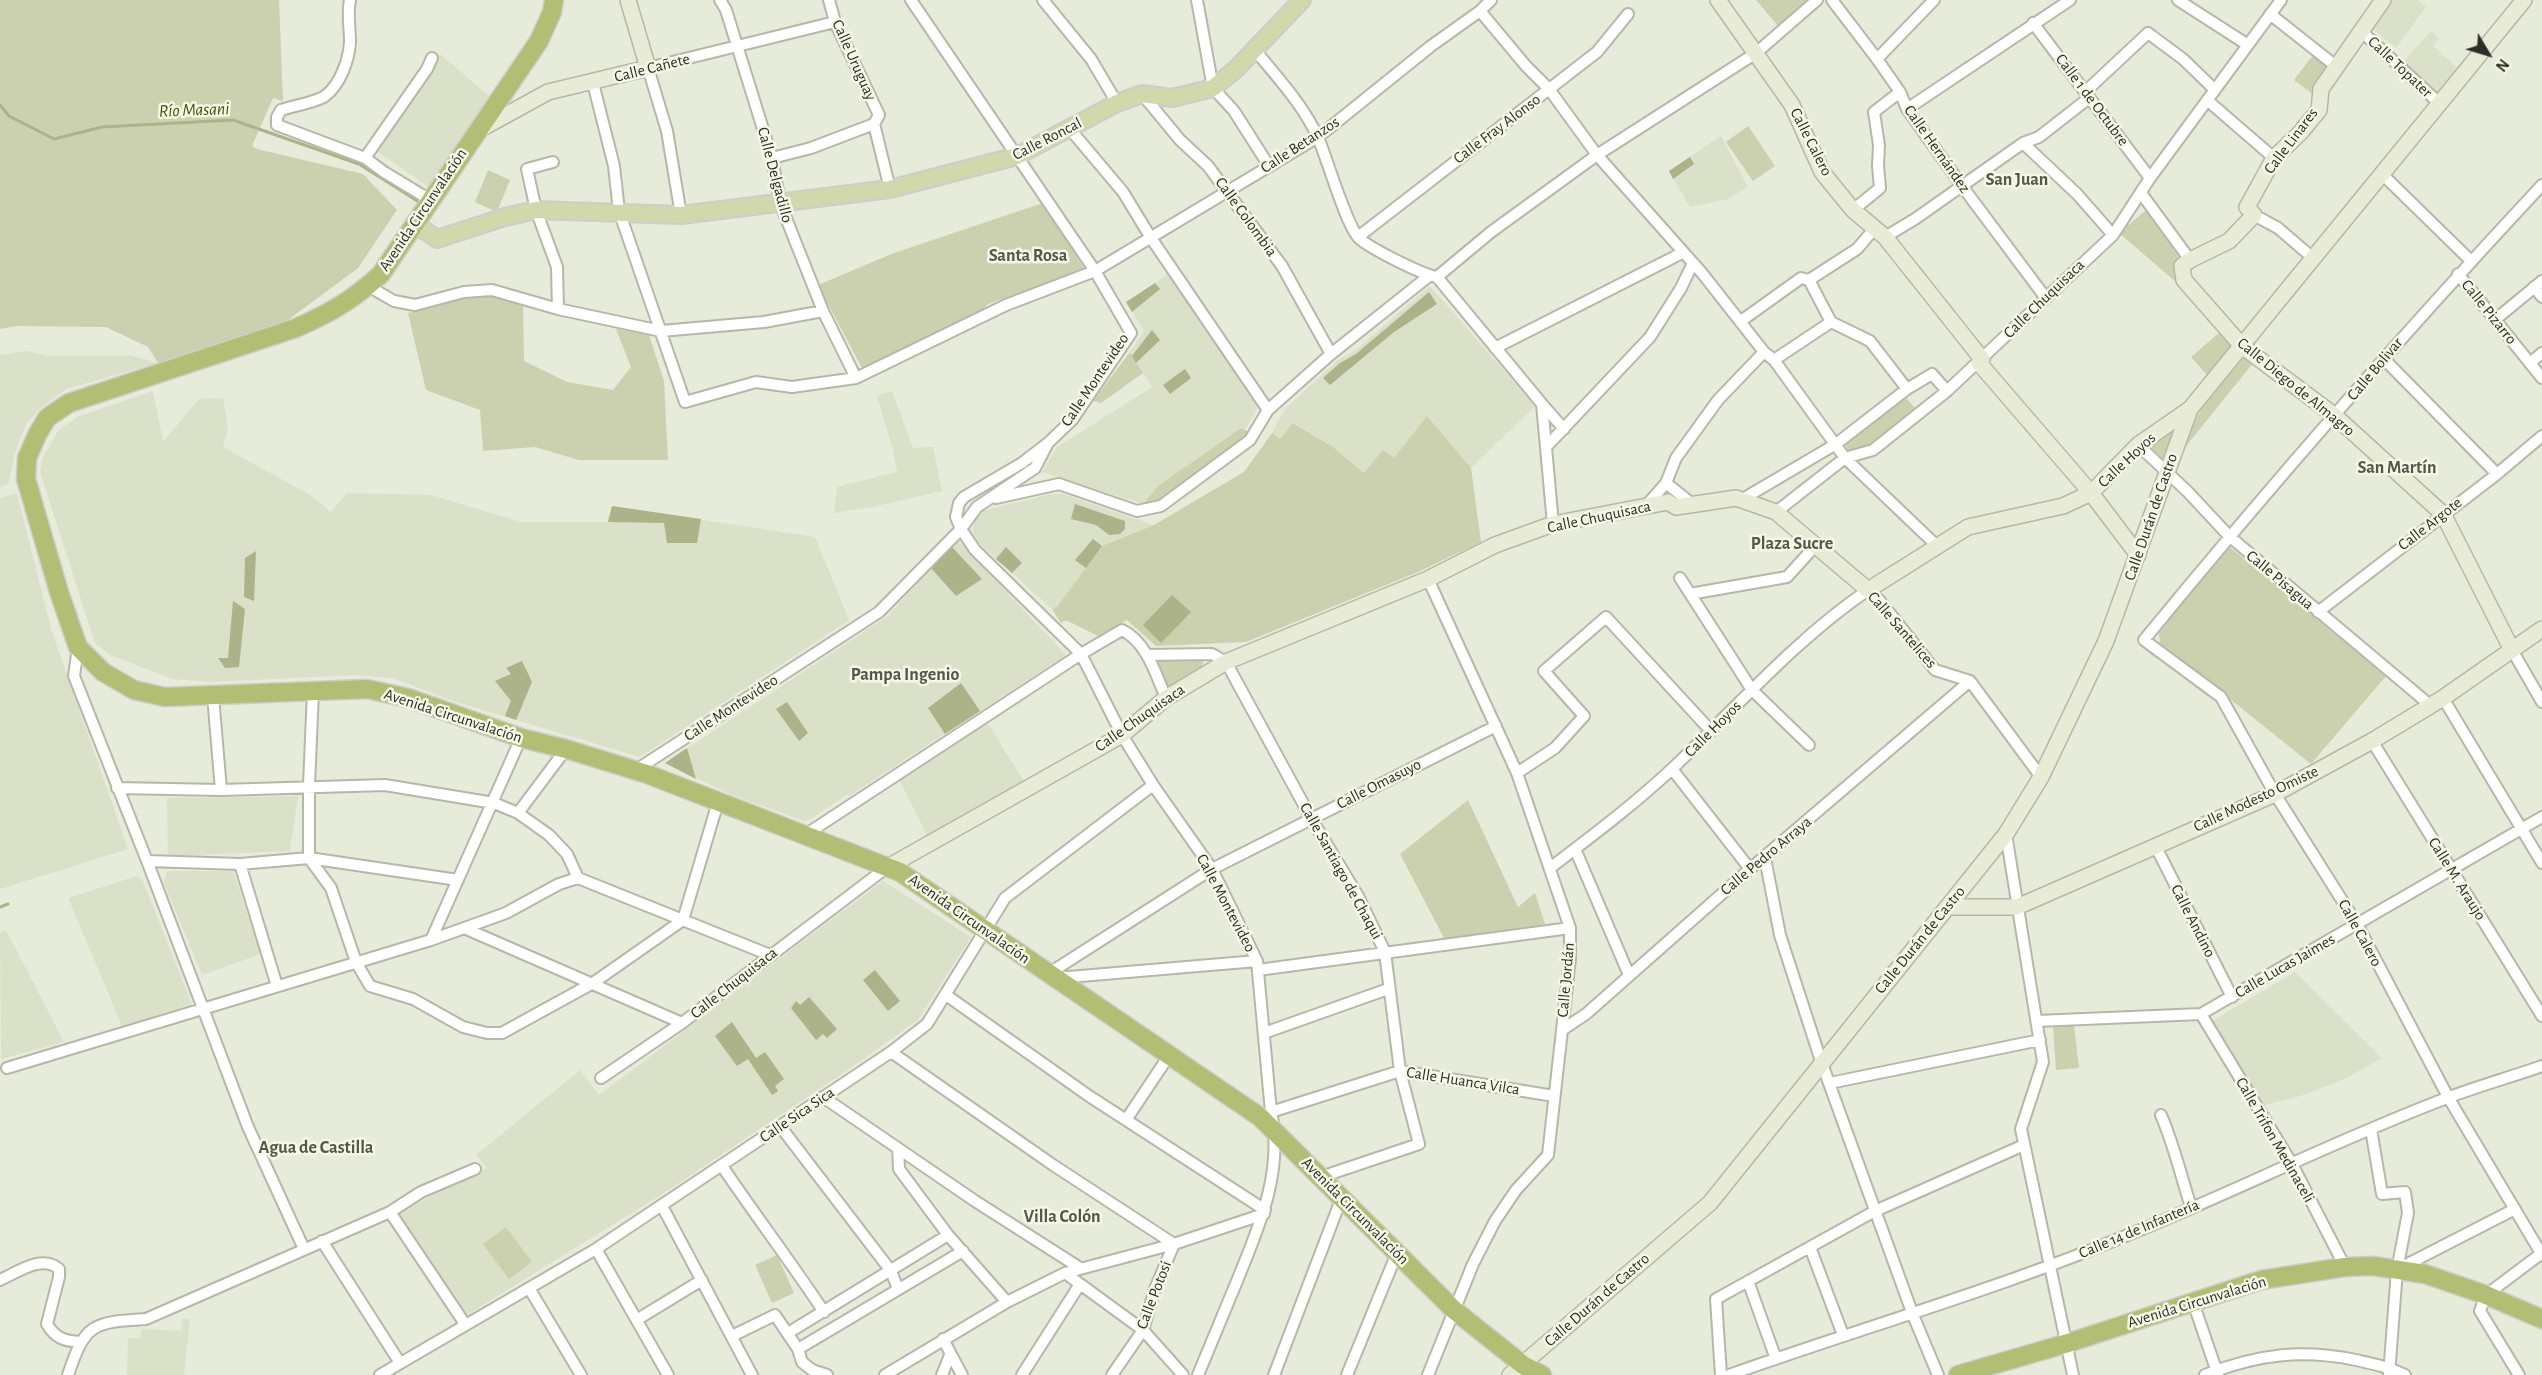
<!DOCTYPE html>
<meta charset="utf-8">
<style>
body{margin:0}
#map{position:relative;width:2542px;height:1375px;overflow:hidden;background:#e7ebda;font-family:"Alegreya Sans",sans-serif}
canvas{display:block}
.north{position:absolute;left:2458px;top:24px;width:60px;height:60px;-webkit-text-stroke:4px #f5f8e7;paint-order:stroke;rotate:128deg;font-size:16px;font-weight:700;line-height:24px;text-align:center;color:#2d2e28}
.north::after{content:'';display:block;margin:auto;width:21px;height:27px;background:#2d2e28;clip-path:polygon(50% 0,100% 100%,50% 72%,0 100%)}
</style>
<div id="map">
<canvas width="2542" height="1375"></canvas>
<div class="north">N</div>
</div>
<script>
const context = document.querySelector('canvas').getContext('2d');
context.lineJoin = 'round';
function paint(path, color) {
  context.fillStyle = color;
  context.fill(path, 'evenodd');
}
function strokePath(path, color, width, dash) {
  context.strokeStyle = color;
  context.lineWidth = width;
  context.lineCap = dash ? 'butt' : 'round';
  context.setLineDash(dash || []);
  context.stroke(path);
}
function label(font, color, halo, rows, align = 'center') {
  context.font = font + ' "Alegreya Sans",sans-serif';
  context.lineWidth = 5;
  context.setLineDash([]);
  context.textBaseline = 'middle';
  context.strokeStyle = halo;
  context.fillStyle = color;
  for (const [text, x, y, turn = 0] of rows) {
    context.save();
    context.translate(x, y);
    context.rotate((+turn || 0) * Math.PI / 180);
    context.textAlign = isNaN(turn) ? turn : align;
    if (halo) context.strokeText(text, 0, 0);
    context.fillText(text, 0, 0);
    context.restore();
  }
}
const built = new Path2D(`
 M2388,0H2418L2426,7L2396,48L2371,28Z
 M2431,31L2439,39L2433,46L2462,72L2441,96L2403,62Z
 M440,54L489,96L430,188L378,152Z
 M1721,136L1748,187L1728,199L1690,207L1669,171Z
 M1169,274L1259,405L1245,430L1241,428L1158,486L1143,504L1042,472L1056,448L1152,387L1130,352L1144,331L1126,302Z
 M1430,286L1535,406L1471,468L1427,416L1394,459L1364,473L1333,447L1294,423L1280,439L1272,433L1285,409L1338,360L1357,349Z
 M26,351L49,356H132L158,363L66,389L41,408L26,424L15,453L8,485L0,487V355Z
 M153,391L163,442L199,399L223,398L228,430L223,447L310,495L331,512L347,493L431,495L521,522H607L612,506L815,537L849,620L640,757L453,701L393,678L355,675L211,682L173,679L110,655L95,643L40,472L42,459L58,431L77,417Z
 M892,391L913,448L933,447L942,491L872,507L834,513L837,487L897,472L893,450L877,396Z
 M17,493L52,632L128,849L0,889V498Z
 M1051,494H1063L1154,525L1102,546L1056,608L1052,609L979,543L973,532L974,521L982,511Z
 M957,539L1066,655L849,796L847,794L811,819L804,821L732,795L665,763L888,616Z
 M987,722L1024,781L927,835L899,779Z
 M298,796L290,851L168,856L167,798Z
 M167,871H233L261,954L202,975L164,883Z
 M137,876L142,879L192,1004L122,1026L68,898Z
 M883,881L971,937L918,1020L852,1067L667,1191L467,1315L398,1213L487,1168L476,1155L580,1070L599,1095Z
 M6,930L64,1042L1,1059L0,933Z
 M2295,972L2382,1058L2342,1080L2300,1096L2261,1106L2212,1021Z
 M182,1319H190L184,1375H127L128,1338H141V1329L181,1331Z`);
const green = new Path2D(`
 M0,0H279L283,101L273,98L252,146L257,149L363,174L397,210L358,268L288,320L158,363L148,347L106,327L18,326L0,329Z
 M1756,0H1808L1779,27Z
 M2313,55L2330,68L2311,93L2294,80Z
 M1748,126L1775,166L1753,181L1726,142Z
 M488,170L510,180L497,212L475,202Z
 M1043,203L1085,270L988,304L981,311L863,370L818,285L894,253Z
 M2145,211L2150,213L2179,258L2174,269L2176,282L2119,233Z
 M482,294L523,306L524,361L567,382L613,390L631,367L616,329L649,335L664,381L668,460H579L535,447L483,451L480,410L426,390L408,313Z
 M2220,332L2232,346L2207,375L2191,357Z
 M1130,352L1143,373L1101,403L1093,401Z
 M2246,355L2254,362L2178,456C2194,412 2216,390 2246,355Z
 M1905,397L1916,409L1871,445L1852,451L1847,449L1845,441Z
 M1427,416L1471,468L1481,542L1418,572L1246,642L1156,646L1127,620L1100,637L1066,620L1061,623L1052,609L1056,608L1102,546L1154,525L1244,472L1272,433L1280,439L1293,423L1333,447L1364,473L1383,450L1394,458Z
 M1241,428L1249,432L1241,441L1161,501L1143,504L1158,486Z
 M2176,430L2163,459L2149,446Z
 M2231,548L2386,676L2311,764L2160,643L2159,633L2226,549Z
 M1197,659L1203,661V669L1169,688L1164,682L1157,665L1159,661Z
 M1468,800L1518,907L1535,893L1545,924L1445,940L1400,854Z
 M2053,1026H2074L2079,1068L2056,1070Z
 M506,1227L532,1262L509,1279L483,1244Z
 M777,1255L794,1293L772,1303L755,1265Z`);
const water = new Path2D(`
 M1690,157L1694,164L1673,179L1669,171Z
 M1155,283L1160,289L1132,312L1126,302Z
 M1429,292L1437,304L1394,332L1330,385L1323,378L1340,363L1356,354Z
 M1152,330L1160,340L1136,363L1132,356Z
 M1185,369L1191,378L1170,394L1163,385Z
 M1075,504L1125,521V529L1120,534L1109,535L1096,525L1071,519Z
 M612,506L701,519L697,543H667L664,523L608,522Z
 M1093,539L1102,546L1086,568L1075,560Z
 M951,546L982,579L956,596L931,568Z
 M1006,547L1022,563L1012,573L996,559Z
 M256,551L254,601L244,597L245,558Z
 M1172,595L1191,612L1161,643L1143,625Z
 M233,601L245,609L239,667L225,668L218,658H228Z
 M522,661L532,682L516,720L505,716L511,701L495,681L511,674L506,668Z
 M961,683L980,711L945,734L928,708Z
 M787,702L808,733L799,741L776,709Z
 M687,748L696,779L665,763Z
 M875,970L900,1001L888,1011L863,980Z
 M809,997L837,1029L827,1038L823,1034L816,1040L791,1008L796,1001L800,1005Z
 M732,1022L756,1058L765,1052L784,1079L775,1086L778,1091L772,1095L748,1059L737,1066L715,1036Z`);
const stream = new Path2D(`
 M0,105L9,116L54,139L102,127L233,120L359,164L419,202
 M0,907L8,904`);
const street = new Path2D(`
 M350,0C347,14 350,27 350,42C349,60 340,85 325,96C317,102 292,106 281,110L277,117V125L365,158L384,172L432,201
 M720,0L726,10L772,158L780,203L823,311L856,378
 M829,0L835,22L879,115L874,124L890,189
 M1043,0L1091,59L1117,103
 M1197,0L1213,88L1234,111L1269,166
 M1832,0L1877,59L1900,92L1907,109L1962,186L2045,297
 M2178,0L2248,45
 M1480,11L1526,66L1549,89L1597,155L1702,273L1764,352L1774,360L1845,458L1936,545
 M2270,14L2337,67
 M2033,23L2150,178
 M2361,31L2439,103
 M1255,50C1277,77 1305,107 1319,140C1327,159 1347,227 1359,238C1369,248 1423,275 1437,277L1542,404L1553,524
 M1877,59L1934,0
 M593,83L614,166L619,211L685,402L756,382L792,387L856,378L1006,305L1095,271L1318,137L1431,46L1480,11L1491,0
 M2086,91L2148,33L2183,59L2214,89
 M1142,94L1180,140L1208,166L1282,266L1331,354
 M2207,100L2274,158
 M1907,109L2070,0
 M1069,128L1123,192L1151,238L1268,410
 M2023,143L2077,194L2113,235
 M365,158L427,69L432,58
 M772,158L811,148L874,124
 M553,162L527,169L536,210L557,267L558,309
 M2382,174L2471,261
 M2542,185C2405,332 2272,484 2144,640L2221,697L2275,794L2357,924L2448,1097L2542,1255
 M2141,193L2190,260
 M1853,210L1880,188L1878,166L1879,145L1874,112L1900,92
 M681,215L667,131L648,68L835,22
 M2254,215L2278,228L2314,259
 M1358,237L1597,52L1628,14
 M1885,237L1915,219L2023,143L2039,137L2089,98
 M2458,274L2542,378
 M1437,277L1491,232L1597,155L1756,53L1817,0
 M1809,280L1831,322
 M368,286L394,301L415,305L464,292L492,290L558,309L661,331L764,322L823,311
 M2534,287L2542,297
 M2496,319L2542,281
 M1741,321L1801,278L1809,280L1857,249L1875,228
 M1495,348L1682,253
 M2383,358L2497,474
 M1774,360L1831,322L1870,341L1907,389
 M2530,363L2542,353
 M1542,404L1564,429
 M1048,443L1022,463L964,497L959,503L956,517L961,529L975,550L1081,654L1122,735L1153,785L1212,869L1257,961L1271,1112C1284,1171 1259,1227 1237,1281C1224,1312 1211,1344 1198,1375
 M2138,445L2188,492L2229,536L2430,705
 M1546,447L1650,337L1681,288L1693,263
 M1666,483L1692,504
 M996,498L1059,484L1137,511L1161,506L1250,440L1268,410L1331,354L1429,276
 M1741,500L1836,444L1907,389L1932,374L1947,391
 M1645,507L1666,483L1676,458L1718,400L1764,352
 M1776,512L1845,458L1873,450L1947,391L2113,235L2150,178L2281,0
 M1680,578L1752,690L1809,745
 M1428,579L1517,773L1570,928V959L1548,1155L1516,1190L1495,1221L1473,1264L1428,1375
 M1690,594L1787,577L1815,546
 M2318,612L2497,474L2542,436
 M78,647L74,676L149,866L248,1127L304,1249
 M2512,650L2542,702
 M1147,655L1212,654L1226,662L1311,818L1358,896L1385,952L1400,1071L1419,1144L1321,1177
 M313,691L309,785V858L331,888L356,962L370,986L413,999L463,1027L487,1033H502L593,983L683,920L718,802
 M213,696L221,790
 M2443,698L2542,863
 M2372,741L2542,1016
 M1672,769L1750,869
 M636,770L879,612L961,529L977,507L1035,468L1048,443L1072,420L1131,333L1095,271L911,0
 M1517,773L1555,748L1584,716L1544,671L1606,617L1711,731
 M117,788L221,790L385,785L494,803L518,813L549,835L567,854L578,878
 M518,813L566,749
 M2006,834L2043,1062L2021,1129L2073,1375
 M805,835L1081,654L1122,630C1147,642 1156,675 1166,698
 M2155,845L2232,997
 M1575,849L1629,975
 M1765,858L1780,935L1821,1061L1913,1315L1938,1375
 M147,861L240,864L309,858L458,880
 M240,864L277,986
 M1550,868C1592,836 1636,803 1675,766C1737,707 1796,639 1868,590L1880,601L1935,670L1970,681L2041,777
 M464,928L682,1023
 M431,940L521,738
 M1258,970L1570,928
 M1048,974L1212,869L1496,726
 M1057,978L1257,961
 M946,995L1089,1096L1265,1210
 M2201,1014L2292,1164L2345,1267
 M2037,1021L2201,1014L2542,817
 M1562,1030L1586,1014L1750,869L1970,681
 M1264,1033L1388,989
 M891,1052L1053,1165L1174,1244L1155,1289L1143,1330L1112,1375
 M7,1068L431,940L506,913L559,884L578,878L770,955
 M601,1078L682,1023L886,868
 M1830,1083L2040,1040
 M823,1097L975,1201L1080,1268
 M1271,1112L1400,1071L1554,1096
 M2161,1115C2174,1145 2181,1176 2191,1207
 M1126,1120L1170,1054
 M780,1126L891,1271L898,1289
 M2371,1129L2382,1194L2405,1192L2408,1213L2397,1270L2389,1375
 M898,1148L899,1169L948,1235L1007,1302
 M722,1166C755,1215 791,1262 824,1312
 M662,1206L752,1375
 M390,1212L465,1324
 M322,1241L400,1363
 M1810,1247L1843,1335
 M596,1249L668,1375
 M2400,1268L2515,1209
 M1065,1273L1143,1330L1183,1375
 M0,1280C18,1272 42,1254 59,1269V1277L47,1324C55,1338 64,1341 80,1342
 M1748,1281L1776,1359
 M529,1288L581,1375
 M2193,1302L2218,1375
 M638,1319L702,1280
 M788,1333L948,1235
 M732,1336L775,1315L798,1349L802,1362L812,1370L827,1375
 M943,1339L962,1375
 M798,1349L963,1251
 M68,1375C85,1324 92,1322 146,1319L390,1212L421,1192L475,1169
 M380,1375L596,1249L891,1052L927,1024L1005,898L1153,785
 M885,1375L1007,1302L1065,1273L1174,1244L1264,1214
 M942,1375L950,1355
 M1022,1375L1080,1284
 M1274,1375L1342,1197
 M1347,1375L1397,1253
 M1721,1375L1716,1299L1875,1211L2024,1145
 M1729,1375C1864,1327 2002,1288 2135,1232C2240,1189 2341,1138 2447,1098C2478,1086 2511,1077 2542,1066
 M2205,1375C2258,1354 2301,1349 2356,1360C2374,1364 2389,1367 2405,1375
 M2519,1375L2480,1311L2486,1295L2542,1253`);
const secondary = new Path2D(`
 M1718,0L1792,105L1822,172L1853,210L1885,237L1982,359
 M2383,0L2321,89L2319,110L2301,132L2274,158L2247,207L2254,215L2229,241L2190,260L2182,266L2184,280L2242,346L2335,416L2443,514L2512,650
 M477,131L548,92L648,68L628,0
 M1979,363L2091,493L2138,555
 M886,868L1122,735L1166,698L1226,662L1428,579L1495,545L1553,524L1668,502L1676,507L1736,498L1776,512L1868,590L1968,527L2063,506L2091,493L2138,445L2190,409L2524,0
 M1947,907H2017L2275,794L2372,741L2443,698L2542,629
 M1510,1375L1710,1203L2006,834L2041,777L2106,641L2190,409`);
const primary = new Path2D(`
 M415,224L437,239L505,217L536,210L681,215L890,189L1017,156L1117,103L1142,94L1172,98L1213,88L1236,69L1302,0`);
const highway = new Path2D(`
 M554,0L552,12L539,41L381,274C353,300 330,313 296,328L69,403L47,418L37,435L27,458L26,479L59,592L78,647L103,672L134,690L165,697L367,689L408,698L521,738L566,749L647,774L900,872L1260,1117L1454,1310L1523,1365L1542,1375
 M1958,1375L2068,1343L2261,1280L2345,1267L2373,1266L2425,1274L2486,1295L2542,1319`);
const streetNames = [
 ["Calle Uruguay",854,60,66],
 ["Calle Topater",2400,67,43],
 ["Calle Cañete",652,68,-14],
 ["Calle 1 de Octubre",2092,100,53],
 ["Calle Fray Alonso",1497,129,-37],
 ["Calle Roncal",1047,139,-27],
 ["Calle Linares",2291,141,-53],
 ["Calle Calero",1811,142,63],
 ["Calle Betanzos",1300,145,-33],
 ["Calle Hernández",1937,149,55],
 ["Calle Delgadillo",775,175,75],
 ["Avenida Circunvalación",423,210,-56],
 ["Calle Colombia",1246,217,54],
 ["Calle Chuquisaca",2044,299,-44],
 ["Calle Pizarro",2489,312,51],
 ["Calle Bolivar",2375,369,-50],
 ["Calle Montevideo",1095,380,-56],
 ["Calle Diego de Almagro",2296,387,39],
 ["Calle Hoyos",2127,460,-43],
 ["Calle Chuquisaca",1599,517,-12],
 ["Calle Durán de Castro",2151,517,-71],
 ["Calle Argote",2430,524,-38],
 ["Calle Pisagua",2280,580,40],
 ["Calle Santelices",1902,630,49],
 ["Calle Montevideo",731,708,-33],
 ["Avenida Circunvalación",453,716,18],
 ["Calle Chuquisaca",1140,718,-35],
 ["Calle Hoyos",1713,729,-45],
 ["Calle Omasuyo",1379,784,-27],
 ["Calle Modesto Omiste",2256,799,-25],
 ["Calle Pedro Arraya",1766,856,-40],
 ["Calle Santiago de Chaqui",1341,871,61],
 ["Calle M. Araujo",2457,879,58],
 ["Calle Montevideo",1226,903,62],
 ["Avenida Circunvalación",969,919,35],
 ["Calle Andino",2193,921,63],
 ["Calle Calero",2360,933,61],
 ["Calle Durán de Castro",1920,940,-51],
 ["Calle Lucas Jaimes",2285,966,-30],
 ["Calle Jordán",1566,980,-85],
 ["Calle Chuquisaca",734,983,-38],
 ["Calle Huanca Vilca",1463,1081,9],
 ["Calle Sica Sica",797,1115,-34],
 ["Calle Trifon Medinaceli",2275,1140,60],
 ["Avenida Circunvalación",1355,1211,45],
 ["Calle 14 de Infantería",2139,1229,-23],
 ["Calle Potosi",1154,1295,-69],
 ["Calle Durán de Castro",1597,1300,-41],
 ["Avenida Circunvalación",2197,1302,-17]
];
const waterNames = [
 ["Río Masani",194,110,-2]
];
const neighbourhoodNames = [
 ["San Juan",2017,180],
 ["Santa Rosa",1028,256],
 ["San Martín",2397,468],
 ["Plaza Sucre",1792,544],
 ["Pampa Ingenio",905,675],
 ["Agua de Castilla",316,1148],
 ["Villa Colón",1062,1217]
];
paint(built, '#dbe0c9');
paint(green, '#cbd1ae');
paint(water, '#acb388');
strokePath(stream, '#acb388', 3);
strokePath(street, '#b5b8a9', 14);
strokePath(secondary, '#b5b8a9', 18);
strokePath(primary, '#cdcdcb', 20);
strokePath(highway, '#cdcdcb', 21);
strokePath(street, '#fff', 10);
strokePath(secondary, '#e8ecd6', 15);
strokePath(primary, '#d1d8ac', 16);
strokePath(highway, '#b3be75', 18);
label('16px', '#2d2e28', '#f5f8e7', streetNames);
label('italic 18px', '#484f05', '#f5f8e7', waterNames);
label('bold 18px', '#545749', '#f5f8e7', neighbourhoodNames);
</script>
